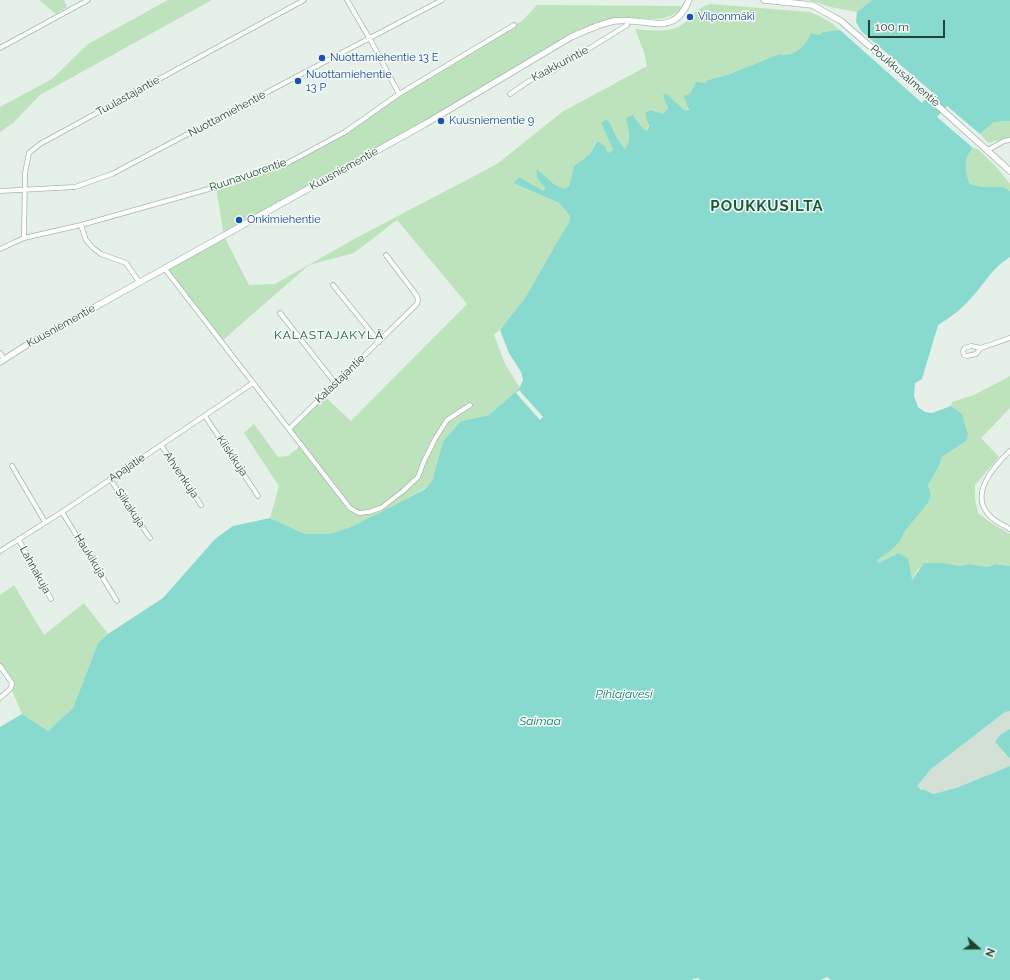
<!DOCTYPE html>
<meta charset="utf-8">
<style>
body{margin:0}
#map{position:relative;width:1010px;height:980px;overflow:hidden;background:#e5f0e8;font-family:Raleway,sans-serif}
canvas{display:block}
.north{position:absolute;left:958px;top:928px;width:40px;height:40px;-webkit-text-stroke:3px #f6fbf7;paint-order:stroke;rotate:111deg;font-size:11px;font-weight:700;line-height:16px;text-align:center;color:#214430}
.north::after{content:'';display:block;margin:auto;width:14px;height:18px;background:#214430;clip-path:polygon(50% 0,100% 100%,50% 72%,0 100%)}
.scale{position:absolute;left:868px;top:20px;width:77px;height:18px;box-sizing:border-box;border:2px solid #214430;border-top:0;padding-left:5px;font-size:12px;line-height:14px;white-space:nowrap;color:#214430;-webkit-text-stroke:3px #f6fbf7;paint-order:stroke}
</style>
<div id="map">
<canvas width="1010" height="980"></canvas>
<div class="north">N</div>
<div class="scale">100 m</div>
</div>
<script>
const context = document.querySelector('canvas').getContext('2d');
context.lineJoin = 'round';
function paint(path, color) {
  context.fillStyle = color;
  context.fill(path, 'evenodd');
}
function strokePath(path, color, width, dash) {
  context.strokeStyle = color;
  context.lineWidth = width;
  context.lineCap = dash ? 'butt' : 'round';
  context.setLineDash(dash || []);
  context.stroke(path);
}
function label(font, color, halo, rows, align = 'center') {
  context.font = font + ' Raleway,sans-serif';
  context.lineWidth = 3;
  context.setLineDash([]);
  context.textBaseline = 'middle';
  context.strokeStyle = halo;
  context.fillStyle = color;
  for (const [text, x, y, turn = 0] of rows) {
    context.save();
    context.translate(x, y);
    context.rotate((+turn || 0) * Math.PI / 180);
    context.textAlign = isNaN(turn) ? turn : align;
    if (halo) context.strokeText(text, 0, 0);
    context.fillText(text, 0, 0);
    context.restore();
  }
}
const built = new Path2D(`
 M1010,711V729L1002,747L1003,753L1010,758V766L956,788L933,794L925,790H921L917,786L931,769L1005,712Z`);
const green = new Path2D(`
 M39,0H64L67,7L56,14Z
 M168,0H212L40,95L13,123L0,132V107L52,79L88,44Z
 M809,0H872L857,12L830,7Z
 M710,4L810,12C822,17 831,22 840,30C835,31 829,31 824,32C809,37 796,59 779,54L730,74L708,80L689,109L684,110L666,93L664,95L668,108L663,114L651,110L647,132L644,130L633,115C632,126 633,140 625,149L617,138L609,121L601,123L613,150L608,153L605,146L596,141L590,154L574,166L569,186L564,189L554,184L536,168L537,178L545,188L544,191L519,177L513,183L559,203L570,216L569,222C549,257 524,309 494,335L505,364L520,388L519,390L489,415L461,421L443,441L432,481L428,486L393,507L351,527L329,534H305L270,518L279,486L244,433L254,424L278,457L288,456L301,445L289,429L323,395L351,421L467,304L397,220L354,253L309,265L223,340L165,269L224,236L216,187L284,165L345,132L399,94L473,49L522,21L537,5L681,6V9C660,28 635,13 610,19C603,21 596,25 590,28L425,124L224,236L249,285L275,284L356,238L497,164L562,112L647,66L644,52L635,29C649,30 668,33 680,26C693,18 694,9 710,4Z
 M1010,121V137L988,143L980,134L994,122Z
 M973,148L978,149L997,168L1010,184V191L1003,187H982L970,184C965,172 963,159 973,148Z
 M1010,376V408L981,438L999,457L975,485V499L978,513L993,524L1010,534V566L996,564L987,567L970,564L960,566L943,563L918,569L911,581L898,553L879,563L877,560L901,540L905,531L928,503L931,496L928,485L939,466L942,457L966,441L965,424L962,414L951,406L952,402L974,395Z
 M14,585L44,635L84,603L108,634L98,643L73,708L48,731L22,714L11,688L12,683L0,666V595Z`);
const water = new Path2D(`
 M872,0H1010V121L994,122L980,134L947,106L937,117L973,148C963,159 965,172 970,184L982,187H1003L1010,191V257C993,267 985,283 972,297C962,309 951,317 938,325L922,379L915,383L914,396L918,407L925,412L932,413L951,406L962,414L968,434L966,441L942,457L939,466L928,485L931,496L928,503L905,531L901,540L889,552L877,560L879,563L898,553L908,558L912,580L924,563H943L960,566L970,564L987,567L996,564L1010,566V711L1005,712L931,769L917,786L921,790H925L933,794L956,788L1010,766V980H831L827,977L821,980H700L698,978L693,979L692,980H0V727L22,714L48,731L73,708L98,643L108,634L163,598L215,539L233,526L270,518L305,534H329L351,527L395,505L425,489L432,481L443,441L461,421L489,415L519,389L523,380L521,372L509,353L500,330L525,298L569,222L570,216L559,203L513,183L519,177L544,191L545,188L537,178L536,168L554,184L564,189L569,186L574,166L590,154L597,141L605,146L608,153L613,150L601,123L605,120L609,121L617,138L625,149C633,139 628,129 626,118L633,115L644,130L647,131L649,126L645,113L651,110L663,114L668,108L663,95L666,93L684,110H689L684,96L690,94L696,82L705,83L708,80L730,74L779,54C787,57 799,51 805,44C808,41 809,36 811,33L818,35L823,32L840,30L922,103L932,92L861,31L856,22L857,12Z
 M1010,729V758C1003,753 1001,747 995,742L1000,735Z`);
const pier = new Path2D(`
 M519,390L543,417L540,420L516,393Z`);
const minor = new Path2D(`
 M347,0L371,41L399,94
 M0,48L88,0
 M510,94L535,77L553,71L627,25L628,21
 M988,150L1004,141L1010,140
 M0,191L75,187L112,174L442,0
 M81,225L86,240L93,248L101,254L126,263L139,282
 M24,238L25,173L29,153L40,144L304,0
 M0,249L24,238L81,225L216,187L284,165L345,132L399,94L514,25
 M165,269L350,508L359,513L369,512L381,508L403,491L418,477L424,461L435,439L447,420L470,405
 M333,285L379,342
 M280,313L336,384
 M981,348L971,346L965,348L963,351L964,355L967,356L976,354L981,348L1010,338
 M0,353L4,359
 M205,416L258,496
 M289,429L417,304L418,300L417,296L386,255
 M161,445L201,505
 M1010,451C994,466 969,494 989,515C994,521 1003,525 1010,529
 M12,466L45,522
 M110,479L150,538
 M62,512L117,601
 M19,540L51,599
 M0,551L62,512L253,383
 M0,666L12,683L11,688L0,698`);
const tertiary = new Path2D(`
 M764,0L812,5L841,21L927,96L1010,171
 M0,362L30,343L425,124L571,37C585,31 599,24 614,21C646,16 673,40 689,0`);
const markers = [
 [690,17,4,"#1a4fb4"],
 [322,58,4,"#1a4fb4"],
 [298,81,4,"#1a4fb4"],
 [441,121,4,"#1a4fb4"],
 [239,220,4,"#1a4fb4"]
];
const transitNames = [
 ["Vilponmäki",698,17],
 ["Nuottamiehentie 13 E",330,58],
 ["Nuottamiehentie",306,75],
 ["13 P",306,88],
 ["Kuusniementie 9",449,121],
 ["Onkimiehentie",247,220]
];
const streetNames = [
 ["Kaakkurintie",560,64,-28],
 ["Poukkusalmentie",905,76,41],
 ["Tuulastajantie",128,96,-29],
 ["Nuottamiehentie",227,114,-28],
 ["Kuusniementie",344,169,-29],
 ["Ruunavuorentie",248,175,-19],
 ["Kuusniementie",61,326,-29],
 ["Kalastajantie",340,379,-44],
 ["Kiiskikuja",232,456,56],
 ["Apajatie",127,468,-34],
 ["Ahvenkuja",181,475,56],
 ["Siikakuja",130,508,56],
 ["Haukikuja",90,556,58],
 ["Lahnakuja",35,570,61]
];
const neighbourhoodNames = [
 ["KALASTAJAKYLÄ",329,335]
];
const waterNames = [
 ["Pihlajavesi",624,694],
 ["Saimaa",540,721]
];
const districtNames = [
 ["POUKKUSILTA",767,206]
];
paint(built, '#d3e0d6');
paint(green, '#bde3bc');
paint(water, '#88dace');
paint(pier, '#e5f0e8');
strokePath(minor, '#a6b9ad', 5.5);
strokePath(tertiary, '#a6b9ad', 7);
strokePath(minor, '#fff', 4);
strokePath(tertiary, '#fff', 5.5);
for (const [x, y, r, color] of markers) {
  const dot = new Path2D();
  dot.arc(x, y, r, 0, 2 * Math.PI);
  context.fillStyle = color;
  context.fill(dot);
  strokePath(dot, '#f6fbf7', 1.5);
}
label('11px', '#164399', '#f6fbf7', transitNames, 'left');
label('11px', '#214430', '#f6fbf7', streetNames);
context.letterSpacing = '1px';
label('12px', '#1a5937', '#f6fbf7', neighbourhoodNames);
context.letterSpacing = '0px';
label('italic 12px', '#147c6e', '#f6fbf7', waterNames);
context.letterSpacing = '1px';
label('bold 15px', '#1a5937', '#f6fbf7', districtNames);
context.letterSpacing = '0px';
</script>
